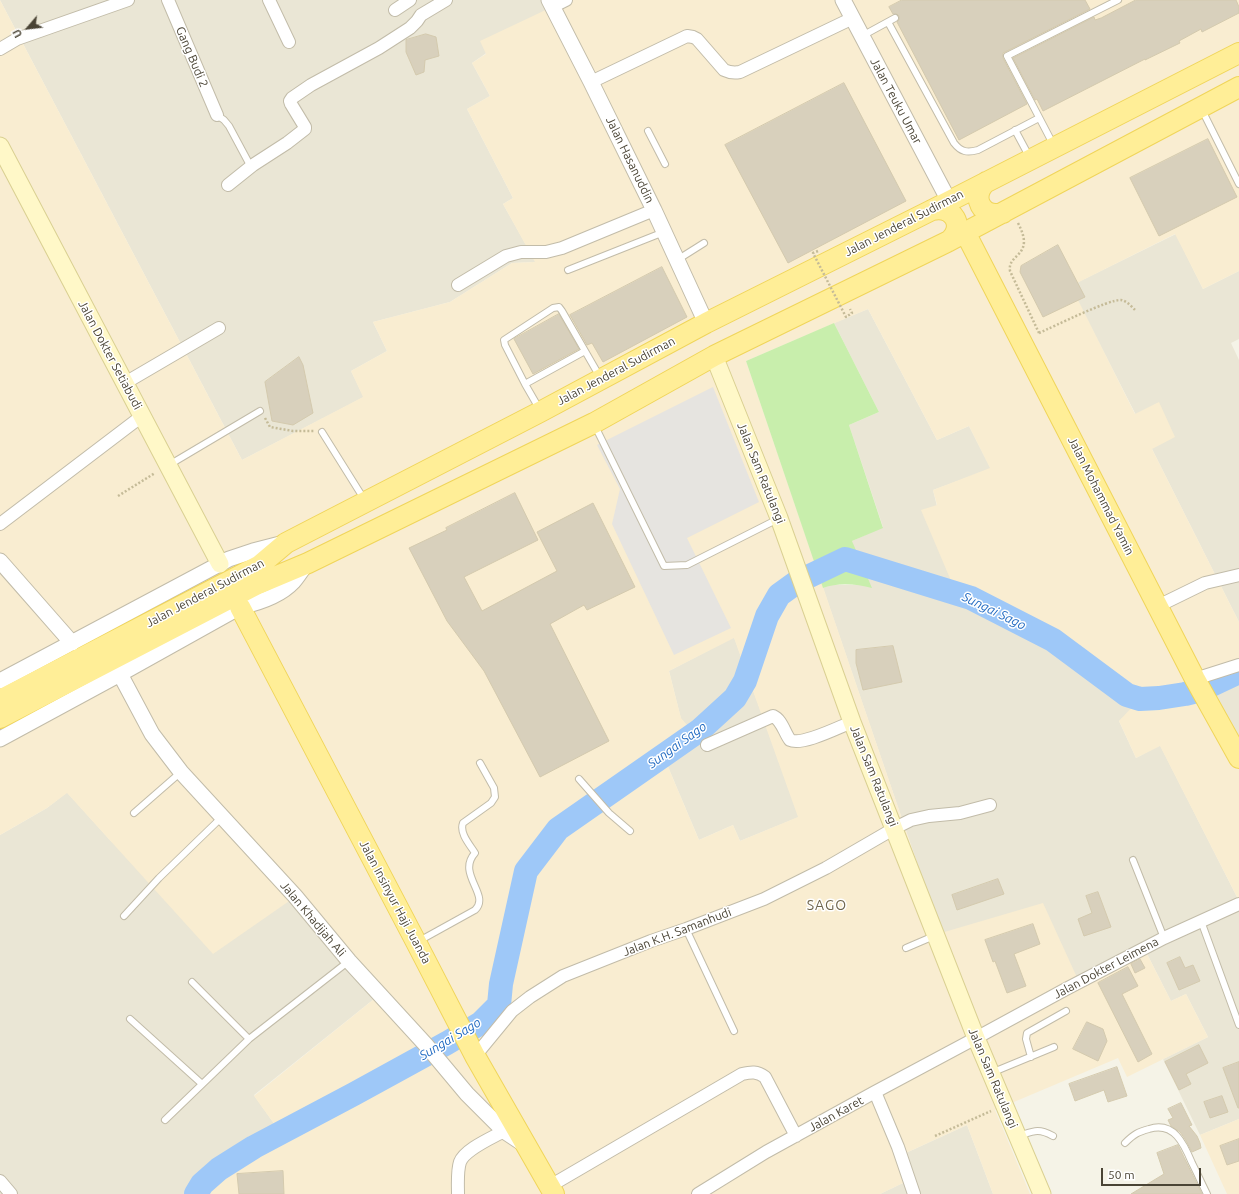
<!DOCTYPE html>
<style>
body{margin:0}
#map{position:relative;width:1239px;height:1194px;overflow:hidden;background:#f5f3e7;font-family:Ubuntu,sans-serif}
canvas{display:block}
.north{position:absolute;left:8px;top:8px;width:40px;height:40px;-webkit-text-stroke:3px #fff;paint-order:stroke;rotate:242deg;font-size:11px;font-weight:700;line-height:16px;text-align:center;color:#4a4435}
.north::after{content:'';display:block;margin:auto;width:14px;height:18px;background:#4a4435;clip-path:polygon(50% 0,100% 100%,50% 72%,0 100%)}
.scale{position:absolute;left:1101px;top:1168px;width:100px;height:18px;box-sizing:border-box;border:2px solid #4a4435;border-top:0;padding-left:5px;font-size:12px;line-height:14px;white-space:nowrap;color:#4a4435;-webkit-text-stroke:3px #fff;paint-order:stroke}
</style>
<div id="map">
<canvas width="1239" height="1194"></canvas>
<div class="north">U</div>
<div class="scale">50 m</div>
</div>
<script>
const context = document.querySelector('canvas').getContext('2d');
context.lineJoin = 'round';
function paint(path, color) {
  context.fillStyle = color;
  context.fill(path, 'evenodd');
}
function strokePath(path, color, width, dash) {
  context.strokeStyle = color;
  context.lineWidth = width;
  context.lineCap = dash ? 'butt' : 'round';
  context.setLineDash(dash || []);
  context.stroke(path);
}
function label(font, color, halo, rows, align = 'center') {
  context.font = font + ' Ubuntu,sans-serif';
  context.lineWidth = 3;
  context.setLineDash([]);
  context.textBaseline = 'middle';
  context.strokeStyle = halo;
  context.fillStyle = color;
  for (const [text, x, y, turn = 0] of rows) {
    context.save();
    context.translate(x, y);
    context.rotate((+turn || 0) * Math.PI / 180);
    context.textAlign = isNaN(turn) ? turn : align;
    if (halo) context.strokeText(text, 0, 0);
    context.fillText(text, 0, 0);
    context.restore();
  }
}
const residential = new Path2D(`
 M0,0H549L552,7L472,63L490,96L467,109L513,198L503,204L536,262L512,263L450,302L373,322L387,351L351,371L364,397L242,460Z
 M1176,234L1203,289L1239,271V339L1231,343L1239,360V622L1152,449L1158,403L1136,415L1070,286Z
 M868,309L937,440L969,426L991,469L933,490L960,602L1073,659L1120,693L1140,704L1119,721L1136,758L1160,745L1239,901V1119L1200,1135L1163,1059L1208,1037L1186,994L1171,1001L1145,950L1080,984L941,933L823,588L830,585H861L852,541L883,527L849,425L879,412L834,323Z
 M734,637L799,817L740,841L733,825L699,840L666,762L698,738L681,719L669,671Z
 M1239,662V746L1202,676Z
 M67,792L111,841L295,896L379,995L254,1095L280,1132L205,1180L196,1194H0V835L47,808Z
 M967,1125L993,1194H880L905,1182L897,1157Z`);
const commercial = new Path2D(`
 M0,0L242,460L363,397L351,371L387,351L373,322L450,302L512,263L535,262L503,204L513,198L467,109L490,96L472,63L486,54L480,41L552,7L549,0H1239V271L1203,289L1175,234L1071,286L1135,414L1159,402L1175,437L1152,449L1239,622V662L1202,677L1239,746V901L1160,746L1136,758L1119,721L1132,707L1140,704L1120,693L1073,659L960,602L921,510L937,505L933,490L990,468L969,426L937,440L868,309L746,361L941,933L1043,903L1080,984L1145,950L1171,1001L1186,994L1208,1037L1127,1077L1118,1058L995,1110L1030,1194H993L967,1125L897,1157L905,1182L880,1194H196L205,1180L280,1132L254,1096L379,995L295,897L213,954L67,793L47,808L0,835ZM734,638L798,817L740,841L733,825L699,840L666,762L698,738L681,718L669,671Z
 M1239,1119V1194H1227L1200,1135Z`);
const green = new Path2D(`
 M834,323L879,412L849,425L883,528L852,541L872,588C857,584 838,582 823,588L746,361Z`);
const parking = new Path2D(`
 M713,387L759,502L687,538L731,628L674,655L612,524L620,489L597,445Z`);
const river = new Path2D(`
 M196,1194L202,1184L219,1169L254,1147L354,1094L447,1043L481,1023L499,1005L501,984L526,871L558,829L700,730L735,698L745,681L767,616L779,595L797,582L845,559L971,598L1053,640L1127,695L1140,699L1159,698L1185,694L1201,690L1239,672`);
const building = new Path2D(`
 M902,0H1085L1090,9L1003,53V58L1027,104L959,140L897,22L899,20V16L897,14H893L889,7Z
 M1136,0H1236L1239,7V13L1202,32L1201,29L1179,41L1180,43L1145,60V59L1043,111L1037,99L1035,100L1013,58L1094,17L1095,20L1101,18Z
 M426,34L436,37L439,56L425,60L424,72L416,75L406,52V40Z
 M844,83L906,201L788,263L725,145Z
 M1208,139L1237,197L1159,236L1130,178Z
 M1058,245L1085,297L1043,317L1020,272L1021,266Z
 M662,267L687,317L603,362L592,343L587,345L570,315Z
 M559,314L579,349L533,374L514,339Z
 M299,357L303,365L313,413L293,425L272,421L265,382Z
 M515,493L538,540L464,577L482,611L557,571L537,532L593,503L635,587L587,610L584,605L550,624L609,741L540,777L484,671L447,621L409,548L447,530L446,528Z
 M893,646L902,682L863,690L856,663V650Z
 M998,879L1004,894L957,910L952,895Z
 M1098,892L1111,927L1084,936L1078,919L1092,913L1086,896Z
 M1033,924L1040,944L1014,954L1026,986L1007,993L995,961L993,962L985,940Z
 M1180,957L1185,968L1193,965L1200,981L1179,990L1167,963Z
 M1140,959L1145,968L1135,973L1131,964Z
 M1128,967L1138,986L1122,994L1152,1054L1138,1062L1098,983Z
 M1087,1022L1103,1029L1107,1041L1098,1061L1073,1049Z
 M1199,1045L1208,1063L1186,1074L1191,1084L1179,1090L1165,1062Z
 M1239,1062V1108H1238L1223,1068Z
 M1117,1067L1127,1096L1108,1102L1104,1090L1075,1101L1069,1084Z
 M1222,1096L1228,1112L1210,1118L1204,1102Z
 M1181,1103L1192,1125L1189,1126L1197,1136L1200,1143L1201,1148L1192,1152L1185,1139L1180,1132L1171,1126L1168,1120L1173,1118L1168,1109Z
 M1239,1139V1161L1227,1165L1220,1146Z
 M1178,1145L1202,1194H1131L1164,1174L1157,1153Z
 M283,1171L284,1194H239L237,1174Z`);
const path = new Path2D(`
 M1018,223C1036,257 1007,253 1010,271L1039,333
 M1039,333C1053,327 1109,299 1121,300C1127,301 1132,307 1136,311
 M265,418L270,427L293,431H314
 M118,496L155,473
 M935,1136L991,1111`);
const service = new Path2D(`
 M888,22L954,143C961,152 967,153 978,150L1039,118
 M862,36L895,18
 M1202,110L1239,184
 M217,115L224,120L229,126L251,167
 M1015,130L1030,158
 M648,131L665,164
 M1053,144L1007,56L1118,0
 M677,260L704,243
 M568,270L664,232
 M525,384L505,345L504,340L553,308L559,307L562,311L585,351
 M540,410L525,384L585,351L600,377
 M595,426L664,566L687,565L778,519
 M322,432L364,499
 M169,465L260,411
 M579,779L609,813L630,831
 M134,813L181,772
 M1133,860L1164,938
 M124,916L159,878L222,817
 M1201,921L1239,1025
 M686,929L734,1031
 M419,941L475,910C491,895 456,874 475,853C470,845 459,833 463,823L491,803L495,797L494,788L480,763
 M906,948L934,936
 M192,982L249,1039
 M130,1019L202,1084
 M1031,1057L1026,1039L1027,1033L1066,1011
 M991,1073L1054,1047
 M165,1120L249,1039L349,961
 M1019,1136C1034,1131 1038,1128 1053,1136
 M1125,1143C1134,1134 1138,1132 1149,1129C1174,1121 1184,1144 1192,1163C1197,1173 1202,1184 1207,1194`);
const minor = new Path2D(`
 M168,0L217,115
 M269,0L289,42
 M552,7L566,0
 M395,10L410,0
 M0,49L17,39L128,0
 M591,82L687,36L693,37L697,39L724,70C730,73 734,73 740,72L853,18
 M228,185L253,165L287,143L305,129V127L291,104L290,101L292,98L311,85L379,48L410,28L417,21L421,15L446,0
 M458,285L506,256L521,252H546L562,248L654,210
 M125,383L219,328
 M0,524L142,416
 M1158,606L1205,583L1239,575
 M1195,679L1239,665
 M707,745L773,716C782,720 784,732 790,740C802,746 839,727 852,722
 M475,1056L512,1011L530,997L563,976L651,941L686,929L764,899L826,868L895,828L911,820L929,816L960,813L990,805
 M875,1092L898,1147L914,1194
 M0,1181L11,1194
 M550,1186L742,1074C751,1072 757,1071 765,1077L796,1136
 M458,1194C458,1185 457,1171 460,1162C465,1149 492,1138 504,1131
 M698,1194L766,1152L875,1092L976,1038L1066,989L1164,938L1239,904`);
const tertiary = new Path2D(`
 M549,0L591,82L654,210L706,323
 M843,0L949,201
 M0,561L72,643
 M120,674L152,734L181,772L295,896L349,961L426,1045L467,1094L504,1131L525,1145
 M0,681L229,559L253,551L284,543
 M0,739L120,674L240,607C258,603 280,596 293,582C298,576 302,570 306,564`);
const secondary = new Path2D(`
 M0,146L220,564
 M714,356L779,518L852,722L976,1038L1042,1194`);
const primary = new Path2D(`
 M986,182C970,197 982,219 1003,213
 M932,210C953,205 966,226 949,241
 M965,232L1195,679L1239,758
 M240,607L416,942L475,1056L554,1194
 M0,700L260,565L286,543L540,412L706,323L932,210L1239,53
 M0,718L258,584L308,563L594,423L714,356L949,241L1239,87`);
const pathBridge = new Path2D(`
 M818,251L813,253L846,317L852,313L850,309`);
const streetNames = [
 ["Gang Budi 2",192,57,67],
 ["Jalan Teuku Umar",896,101,62],
 ["Jalan Hasanuddin",630,160,64],
 ["Jalan Jenderal Sudirman",904,223,-27],
 ["Jalan Dokter Setiabudi",110,355,62],
 ["Jalan Jenderal Sudirman",616,371,-28],
 ["Jalan Sam Ratulangi",761,473,68],
 ["Jalan Mohammad Yamin",1101,496,63],
 ["Jalan Jenderal Sudirman",205,593,-28],
 ["Jalan Sam Ratulangi",874,776,68],
 ["Jalan Insinyur Haji Juanda",395,902,62],
 ["Jalan Khadijah Ali",313,919,50],
 ["Jalan K.H. Samanhudi",677,932,-21],
 ["Jalan Dokter Leimena",1106,968,-28],
 ["Jalan Sam Ratulangi",993,1078,67],
 ["Jalan Karet",836,1114,-29]
];
const waterNames = [
 ["Sungai Sago",994,611,26],
 ["Sungai Sago",677,745,-36],
 ["Sungai Sago",450,1039,-31]
];
const quarterNames = [
 ["SAGO",827,905]
];
paint(residential, '#eae6d5');
paint(commercial, '#f9edd1');
paint(green, '#c8eeac');
paint(parking, '#e6e4e0');
strokePath(river, '#9ec8f8', 24);
paint(building, '#d8d0bc');
strokePath(building, '#d4caae', 1);
strokePath(service, '#c2bca9', 8);
strokePath(minor, '#c2bca9', 14);
strokePath(tertiary, '#c2bca9', 17);
strokePath(secondary, '#dad092', 19);
strokePath(primary, '#f0d55a', 22);
strokePath(path, '#c5bb98', 2.5, [2, 2]);
strokePath(service, '#fff', 6);
strokePath(minor, '#fff', 12);
strokePath(tertiary, '#fff', 15);
strokePath(secondary, '#fff8c8', 17);
strokePath(primary, '#ffee97', 20);
strokePath(pathBridge, '#c5bb98', 2.5, [2, 2]);
label('12px', '#4a4435', '#fff', streetNames);
label('italic 13px', '#226bc2', '#fff', waterNames);
context.letterSpacing = '1px';
label('14px', '#6e644b', '#fff', quarterNames);
context.letterSpacing = '0px';
</script>
